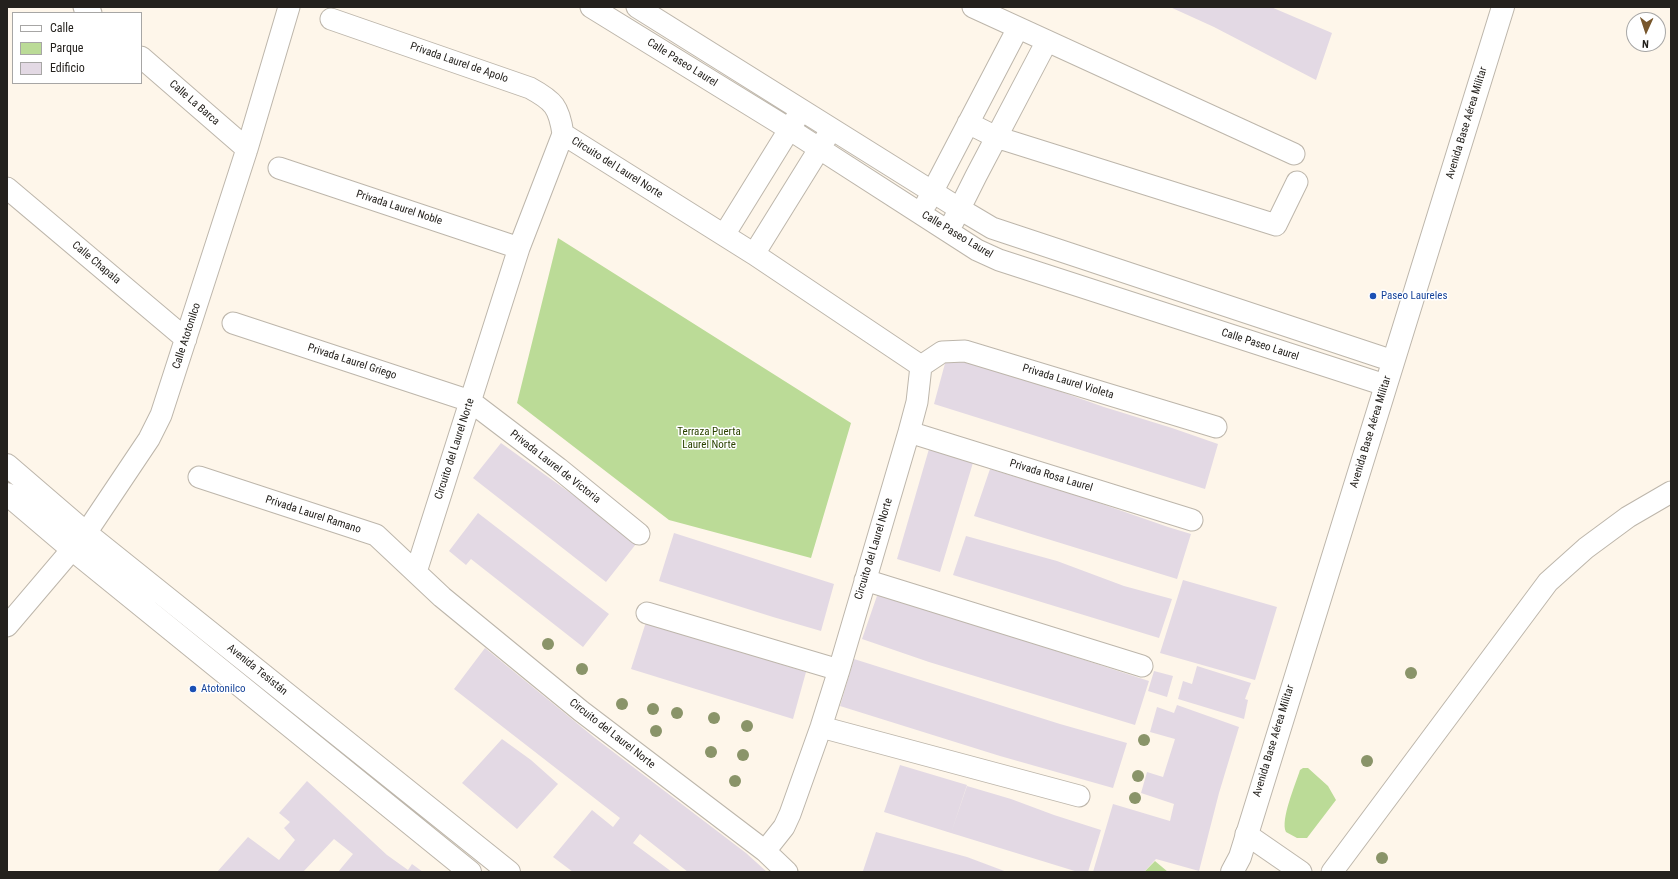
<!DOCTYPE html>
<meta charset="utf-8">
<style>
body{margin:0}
#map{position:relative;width:1678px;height:879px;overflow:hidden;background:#fef6ea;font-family:"Roboto Condensed",sans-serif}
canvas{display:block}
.frame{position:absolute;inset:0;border:8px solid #24211d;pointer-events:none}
.legend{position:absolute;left:12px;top:12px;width:130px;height:72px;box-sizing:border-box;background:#fff;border:1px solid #a7a6a5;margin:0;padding:5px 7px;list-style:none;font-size:12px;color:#24211d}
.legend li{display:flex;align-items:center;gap:8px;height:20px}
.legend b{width:20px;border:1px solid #a7a6a5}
.north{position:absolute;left:1626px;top:12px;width:40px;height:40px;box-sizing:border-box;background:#fff;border:1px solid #a7a6a5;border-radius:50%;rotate:183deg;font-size:11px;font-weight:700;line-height:16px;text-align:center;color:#24211d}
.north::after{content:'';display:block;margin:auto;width:14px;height:18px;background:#77562c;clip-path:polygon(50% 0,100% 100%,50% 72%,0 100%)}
</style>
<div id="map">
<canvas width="1678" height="879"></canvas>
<div class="frame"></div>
<ul class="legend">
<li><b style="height:5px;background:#fff"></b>Calle</li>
<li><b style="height:11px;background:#bbdb97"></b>Parque</li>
<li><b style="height:11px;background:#e3d9e4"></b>Edificio</li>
</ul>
<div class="north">N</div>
</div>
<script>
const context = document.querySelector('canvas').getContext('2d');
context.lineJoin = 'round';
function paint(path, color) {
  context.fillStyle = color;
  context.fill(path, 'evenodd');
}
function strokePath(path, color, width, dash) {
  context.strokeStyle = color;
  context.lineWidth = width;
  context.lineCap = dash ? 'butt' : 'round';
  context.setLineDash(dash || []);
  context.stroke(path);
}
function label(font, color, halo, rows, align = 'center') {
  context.font = font + ' "Roboto Condensed",sans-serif';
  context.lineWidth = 3;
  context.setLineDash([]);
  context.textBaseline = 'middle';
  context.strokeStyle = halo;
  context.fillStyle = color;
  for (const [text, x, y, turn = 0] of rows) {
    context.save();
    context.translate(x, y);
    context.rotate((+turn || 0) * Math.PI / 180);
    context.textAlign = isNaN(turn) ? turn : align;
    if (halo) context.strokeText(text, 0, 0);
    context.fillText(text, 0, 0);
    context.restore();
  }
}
const green = new Path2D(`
 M558,238L851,423L811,558L669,520L517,403Z
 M1303,768H1308L1328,786L1336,800L1307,838H1297L1286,832C1280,820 1296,783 1300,770Z
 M1155,861L1168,872H1144Z`);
const building = new Path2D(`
 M1170,7H1271L1332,33L1316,80L1214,27Z
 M947,356L1056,390L1104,407L1172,428L1218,444L1205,489L934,404Z
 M931,442L975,456L940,572L897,559Z
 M501,443L598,513L636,544L606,582L473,478Z
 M990,469L1079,496L1168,527L1191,534L1177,579L1041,537L1048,516L1041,537L974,516Z
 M478,513L609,614L583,647L471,559L466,565L449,551Z
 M674,533L834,584L821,631L773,617L659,581Z
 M966,536L1057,561L1124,586L1172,599L1159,638L953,575Z
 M1183,580L1277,607L1255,680L1160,653Z
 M878,593L1149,681L1135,725L929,662L862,639Z
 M646,622L806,672L793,719L631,669Z
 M485,648L595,738L746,853L767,872H688L640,834L633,843L672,872H573L553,857L592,810L613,827L620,818L454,689Z
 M854,659L1060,724L1127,743L1113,788L1000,756L840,706Z
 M1197,666L1251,683L1245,699L1248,700L1244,719L1178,699L1183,681L1192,684Z
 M1154,671L1173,676L1167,697L1148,691Z
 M1177,705L1239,727L1219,793L1199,871L1156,859L1144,872H1093L1113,804L1170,821L1174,804L1141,793L1147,772L1163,777L1175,739L1150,732L1157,707L1174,713Z
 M502,739L531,760L558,784L517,829L462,783Z
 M900,765L967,785L951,833L884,812Z
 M307,781L387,855L408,870L412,864L423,872H338L353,854L334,839L303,872H217L248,837L279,860L295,840L284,828L290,822L279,813Z
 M967,786L1011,799L1054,815L1101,830L1088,872H1078L951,833Z
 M876,832L967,857L1007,872L863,871Z`);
const street = new Path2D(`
 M84,7L91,13
 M591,7L789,129L977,250L999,260L1385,385
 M637,7L960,209L992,228L1393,361
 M973,7L1294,154
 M331,19L530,88C554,101 559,107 563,134
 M141,57L247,149
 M968,123L996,137L1276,225L1297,182
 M563,134L754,254L921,366
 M279,168L519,248
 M7,188L186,339
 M926,204L1018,28
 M953,222L976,176L1047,41
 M724,235L797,117
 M754,254L826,138
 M233,323L470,401L558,468L639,534
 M921,366L942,352L965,351L1216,427
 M909,432L1192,520
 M199,477L376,535L442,597L581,711L765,851L787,872
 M416,572L519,248L563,134
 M865,580L1142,666
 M647,613L839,670
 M7,626L86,533L149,439L161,415L247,149L289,7
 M821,727L1079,796
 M1246,834L1301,872
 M765,851L784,827L790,814L821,727L839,670L909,432L917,402L921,366
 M1332,872L1548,582L1586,548L1628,517L1671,492`);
const secondary = new Path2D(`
 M7,465L86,533L509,872
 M7,494L73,550L470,872`);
const primary = new Path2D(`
 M1232,872L1240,857L1503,7`);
const trees = [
 [548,644],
 [582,669],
 [1411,673],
 [622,704],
 [653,709],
 [677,713],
 [714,718],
 [747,726],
 [656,731],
 [1144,740],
 [711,752],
 [743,755],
 [1367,761],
 [1138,776],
 [735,781],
 [1135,798],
 [1382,858]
];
const markers = [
 [1373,296,4,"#1a4fb4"],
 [193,689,4,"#1a4fb4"]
];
const streetNames = [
 ["Privada Laurel de Apolo",459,63,19],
 ["Calle Paseo Laurel",682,63,32],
 ["Calle La Barca",194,103,41],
 ["Avenida Base Aérea Militar",1467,123,-73],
 ["Circuito del Laurel Norte",617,168,32],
 ["Privada Laurel Noble",399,208,18],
 ["Calle Paseo Laurel",957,235,31],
 ["Calle Chapala",96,263,40],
 ["Calle Atotonilco",187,336,-72],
 ["Calle Paseo Laurel",1260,345,18],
 ["Privada Laurel Griego",352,362,18],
 ["Privada Laurel Violeta",1068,382,17],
 ["Avenida Base Aérea Militar",1371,432,-73],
 ["Circuito del Laurel Norte",455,449,-72],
 ["Privada Laurel de Victoria",555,467,38],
 ["Privada Rosa Laurel",1051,476,17],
 ["Privada Laurel Ramano",313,515,18],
 ["Circuito del Laurel Norte",874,549,-73],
 ["Avenida Tesistán",257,670,39],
 ["Circuito del Laurel Norte",612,734,38],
 ["Avenida Base Aérea Militar",1274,741,-73]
];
const transitNames = [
 ["Paseo Laureles",1381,296],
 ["Atotonilco",201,689]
];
const parkNames = [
 ["Terraza Puerta",709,432],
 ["Laurel Norte",709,445]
];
paint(green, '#bbdb97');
paint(building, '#e3d9e4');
strokePath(street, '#bdb6ab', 23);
strokePath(secondary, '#bdb6ab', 24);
strokePath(primary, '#bdb6ab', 24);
strokePath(street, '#fff', 21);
strokePath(secondary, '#fff', 22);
strokePath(primary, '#fff', 22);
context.fillStyle = '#8a9469';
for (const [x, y] of trees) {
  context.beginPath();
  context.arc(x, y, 6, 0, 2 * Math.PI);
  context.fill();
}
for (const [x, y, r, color] of markers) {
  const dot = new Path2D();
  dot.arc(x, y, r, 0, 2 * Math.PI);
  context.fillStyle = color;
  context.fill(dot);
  strokePath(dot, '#fff', 1.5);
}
label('11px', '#24211d', '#fff', streetNames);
label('11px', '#164399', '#fff', transitNames, 'left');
label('11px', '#2b4300', '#fff', parkNames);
</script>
